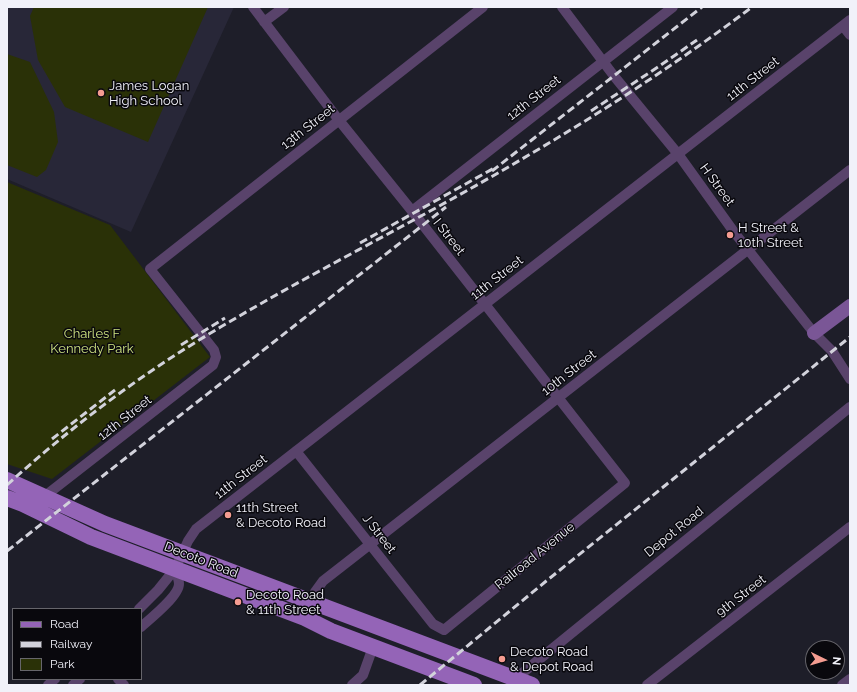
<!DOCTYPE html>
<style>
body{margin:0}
#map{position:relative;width:857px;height:692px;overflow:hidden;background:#1e1e29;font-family:Raleway,sans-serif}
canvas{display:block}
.frame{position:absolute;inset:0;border:8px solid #f1f1f9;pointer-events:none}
.legend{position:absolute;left:12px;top:608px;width:130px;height:72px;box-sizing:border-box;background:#09080d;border:1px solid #66656b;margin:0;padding:5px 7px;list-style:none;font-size:12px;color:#f1f1f9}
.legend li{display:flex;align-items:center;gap:8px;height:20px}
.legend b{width:20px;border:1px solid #66656b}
.north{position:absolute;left:805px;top:640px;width:40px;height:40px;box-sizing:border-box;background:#09080d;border:1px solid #66656b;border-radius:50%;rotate:95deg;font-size:11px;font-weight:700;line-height:16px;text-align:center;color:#f1f1f9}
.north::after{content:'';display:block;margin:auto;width:14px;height:18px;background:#f59c91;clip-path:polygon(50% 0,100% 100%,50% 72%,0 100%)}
</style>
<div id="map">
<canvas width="857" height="692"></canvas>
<div class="frame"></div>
<ul class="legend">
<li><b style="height:5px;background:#9464b7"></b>Road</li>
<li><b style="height:5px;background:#d2d2db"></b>Railway</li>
<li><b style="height:11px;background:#2a3107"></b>Park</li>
</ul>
<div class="north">N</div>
</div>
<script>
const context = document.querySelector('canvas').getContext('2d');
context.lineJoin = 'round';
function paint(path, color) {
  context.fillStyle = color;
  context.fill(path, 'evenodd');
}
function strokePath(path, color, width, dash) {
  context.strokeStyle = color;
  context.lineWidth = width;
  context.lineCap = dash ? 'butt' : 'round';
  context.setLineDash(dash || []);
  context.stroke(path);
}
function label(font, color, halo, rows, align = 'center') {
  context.font = font + ' Raleway,sans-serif';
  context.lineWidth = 3;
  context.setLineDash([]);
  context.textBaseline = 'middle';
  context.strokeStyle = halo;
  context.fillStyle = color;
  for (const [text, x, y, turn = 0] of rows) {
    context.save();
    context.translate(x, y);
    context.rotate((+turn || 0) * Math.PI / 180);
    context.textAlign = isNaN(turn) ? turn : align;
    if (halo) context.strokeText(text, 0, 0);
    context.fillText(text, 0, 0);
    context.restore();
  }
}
const built = new Path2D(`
 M7,7H234L131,232L7,179Z`);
const green = new Path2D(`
 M34,7H208L148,142L65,107L38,60L30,16Z
 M7,54L30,62L54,112L58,142L46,170L37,177L7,165Z
 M7,182L110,225L210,357L52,479L7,464Z`);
const street = new Path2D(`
 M253,7L338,119L412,211L625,483L444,630L433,624L296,451
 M562,7L614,76L678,154L734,232L814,333L832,351L850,379
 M264,22L284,7
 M843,26L850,35
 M412,211L673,7
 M45,496L213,365L216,357L214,350L150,269L483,7
 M311,602L315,592L323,581L850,170
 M139,609L158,590L175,569L188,541L196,529L850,20
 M141,627C150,619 179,596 179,584C179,579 176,573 175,569
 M118,679L124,685
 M515,679L850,407
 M48,685L55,679
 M73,685L80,679
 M352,685L363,675L373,647
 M647,685L850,527
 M842,685L850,679`);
const secondary = new Path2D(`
 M814,333L850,306`);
const primary = new Path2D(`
 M7,480L105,524L532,685
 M7,498L23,504L91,537L305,618L331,631L474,685`);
const rail = new Path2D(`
 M591,111L658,67L697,40
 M492,171L702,7
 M360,243L496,167
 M181,345L225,318
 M52,439L115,390
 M7,485C61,436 119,391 180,352C273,293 372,244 468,190C566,135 662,75 752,7
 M7,551L446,207
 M420,685L545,582L850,337`);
const markers = [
 [101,93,4,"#f59c91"],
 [730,235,4,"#f59c91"],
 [228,515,4,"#f59c91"],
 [238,602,4,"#f59c91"],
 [502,659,4,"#f59c91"]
];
const streetNames = [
 ["11th Street",753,79,-38],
 ["12th Street",534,98,-38],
 ["13th Street",308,127,-38],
 ["H Street",717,185,54],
 ["I Street",449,237,52],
 ["11th Street",497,278,-38],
 ["10th Street",569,373,-38],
 ["12th Street",125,418,-38],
 ["11th Street",241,477,-38],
 ["Depot Road",674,532,-39],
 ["J Street",379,534,52],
 ["Railroad Avenue",535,556,-39],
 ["Decoto Road",201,560,21],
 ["9th Street",741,596,-38]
];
const poiNames = [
 ["James Logan",109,86],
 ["High School",109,101],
 ["H Street &",738,228],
 ["10th Street",738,243],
 ["11th Street",236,508],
 ["& Decoto Road",236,523],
 ["Decoto Road",246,595],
 ["& 11th Street",246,610],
 ["Decoto Road",510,652],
 ["& Depot Road",510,667]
];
const parkNames = [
 ["Charles F",92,334],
 ["Kennedy Park",92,349]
];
paint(built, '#282738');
paint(green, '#2a3107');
strokePath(street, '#59436b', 10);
strokePath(secondary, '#7a5696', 14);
strokePath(primary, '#9464b7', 16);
strokePath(rail, '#d2d2db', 3, [8, 4]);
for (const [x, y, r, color] of markers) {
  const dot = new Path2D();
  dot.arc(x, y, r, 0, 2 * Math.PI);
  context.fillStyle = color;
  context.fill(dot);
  strokePath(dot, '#09080d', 1.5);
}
label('13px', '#f1f1f9', '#09080d', streetNames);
label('13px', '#f1f1f9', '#09080d', poiNames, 'left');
label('13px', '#cee381', '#09080d', parkNames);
</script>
